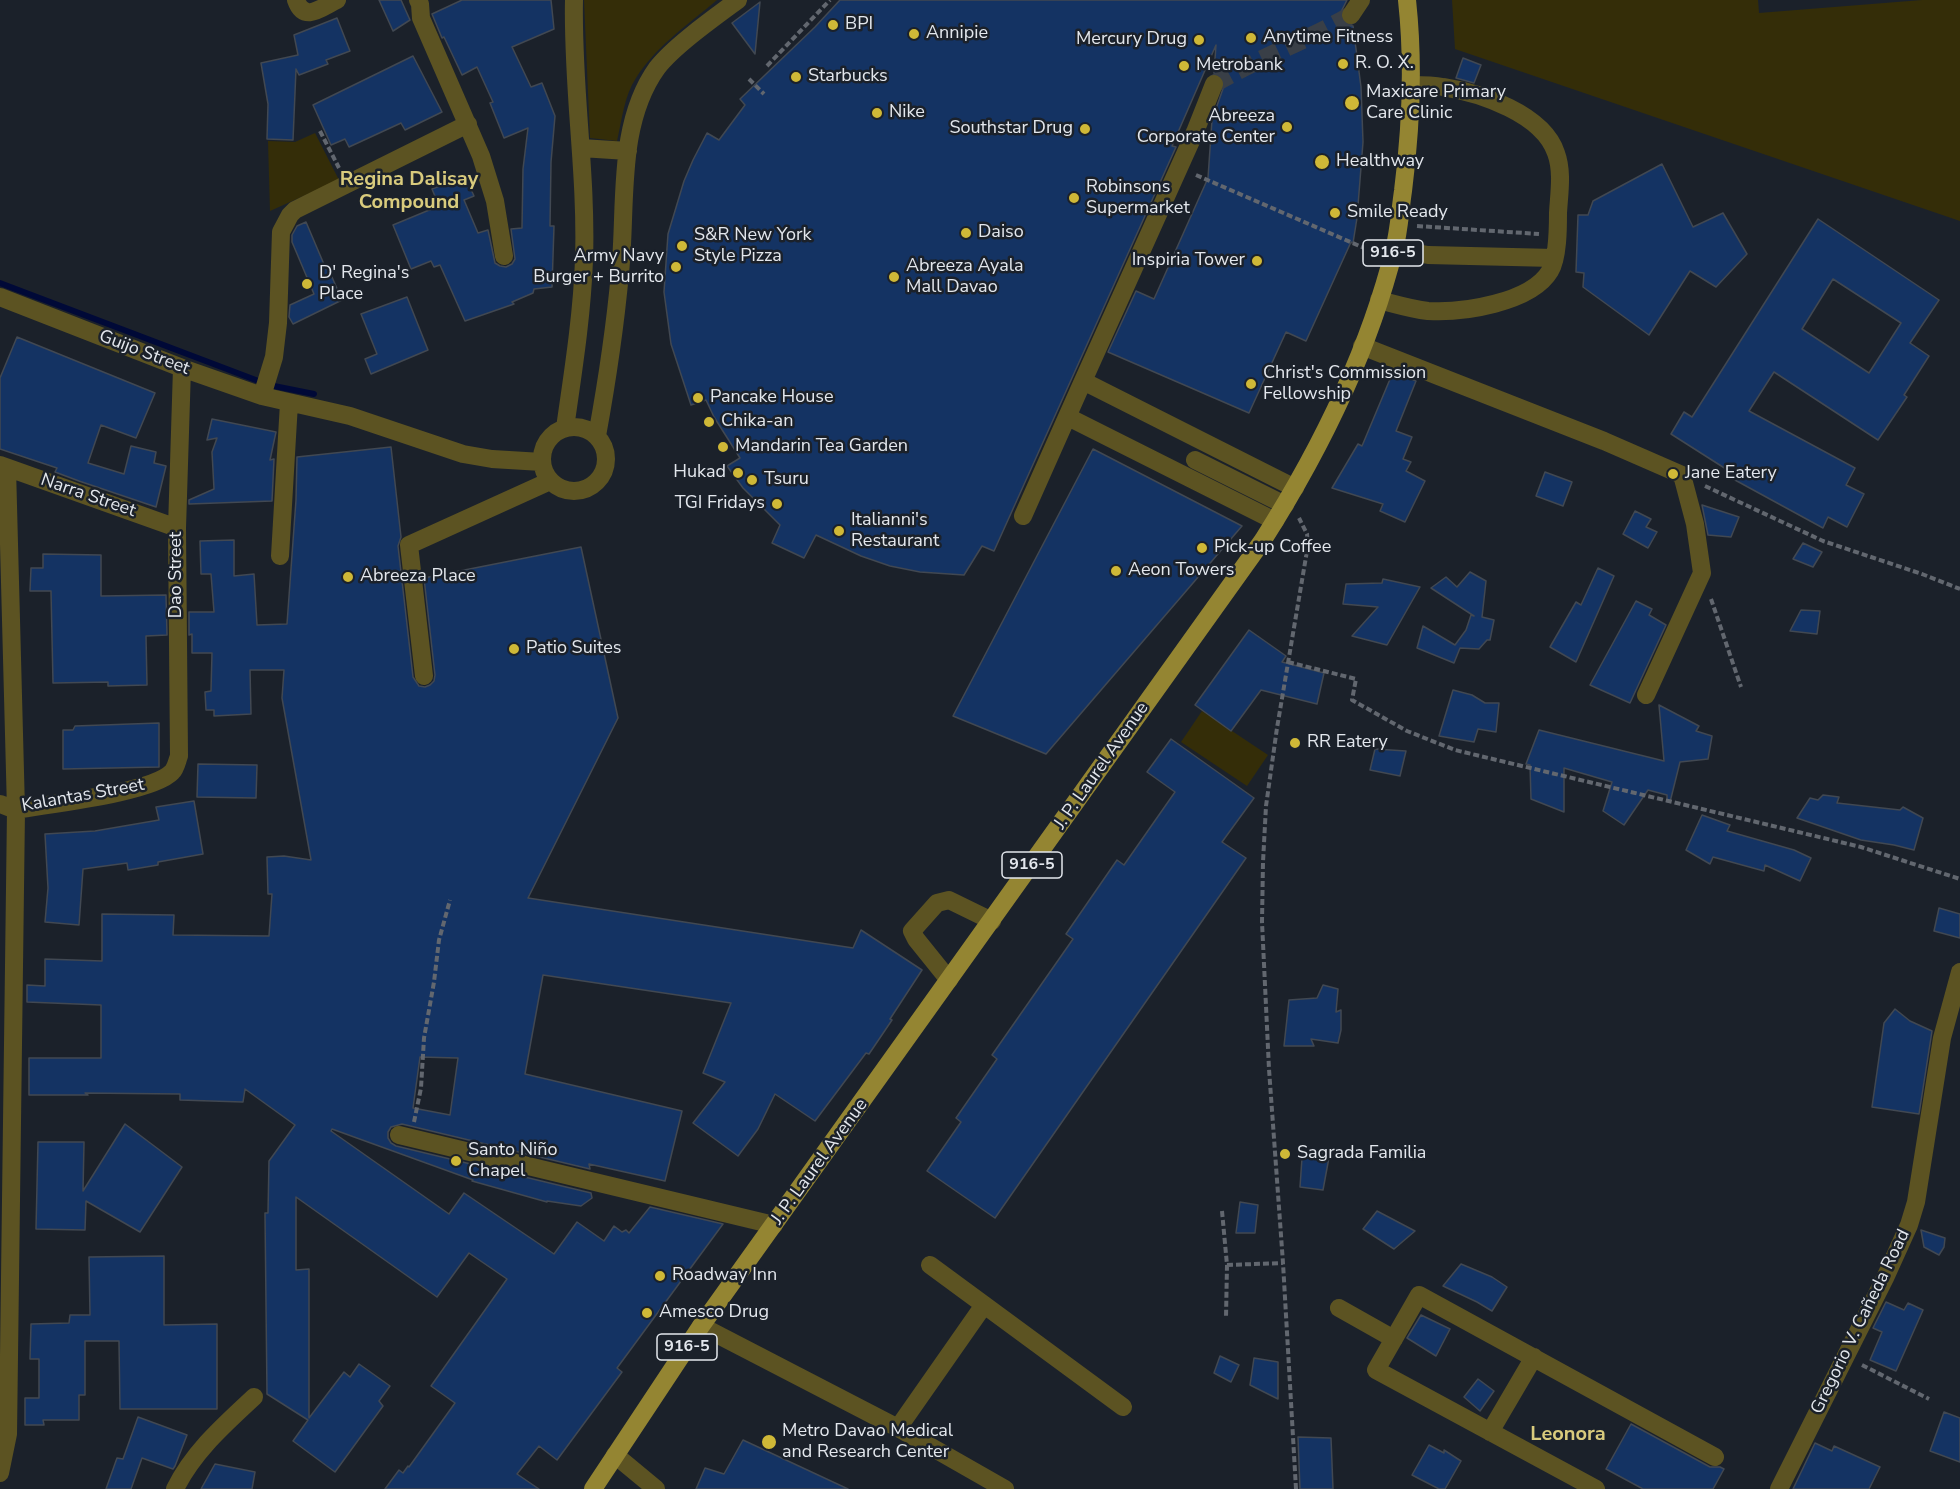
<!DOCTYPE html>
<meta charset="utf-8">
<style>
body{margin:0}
canvas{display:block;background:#1b212a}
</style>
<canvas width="1960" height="1489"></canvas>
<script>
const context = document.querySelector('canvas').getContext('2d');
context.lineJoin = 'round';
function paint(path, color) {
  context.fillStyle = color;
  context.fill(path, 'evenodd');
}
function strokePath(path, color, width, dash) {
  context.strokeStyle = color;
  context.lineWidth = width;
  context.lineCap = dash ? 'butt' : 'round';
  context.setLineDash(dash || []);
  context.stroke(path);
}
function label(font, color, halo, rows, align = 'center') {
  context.font = font + ' "Nunito Sans",sans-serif';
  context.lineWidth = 5;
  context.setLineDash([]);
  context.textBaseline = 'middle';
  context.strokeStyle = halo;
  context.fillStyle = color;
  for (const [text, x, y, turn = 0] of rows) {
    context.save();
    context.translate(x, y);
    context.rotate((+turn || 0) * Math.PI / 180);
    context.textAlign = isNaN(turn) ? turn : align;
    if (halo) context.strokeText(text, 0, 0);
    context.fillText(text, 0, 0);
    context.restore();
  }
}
const green = new Path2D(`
 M584,0H717C689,24 656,46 636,78C624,96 622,120 617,141L590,138Z
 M1452,0H1758L1759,13L1922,0H1960V221L1455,49Z
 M315,133L339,180L270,211L268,141L295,142Z
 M1202,711L1268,755L1247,786L1181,742Z`);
const stream = new Path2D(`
 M0,283L269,385L314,394`);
const building = new Path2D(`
 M379,0H401L410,20L393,31Z
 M462,0H551L554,29L512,47L531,87L542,83L555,116L551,162L550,226H554L552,287L534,289L533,293L512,302L514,304L465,321L440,265L434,267L431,261L411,269L393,225L439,206L432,189L465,176L474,196L464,200L478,233L488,230L495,263L500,266L506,267L512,264L515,259L511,229L522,228L523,169L528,128L504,138L490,103L493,102L477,67L462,75L444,37L442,38L432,14Z
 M840,0H1347L1340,14L1341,19L1345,25L1353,26L1361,87L1363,142L1357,218L1353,243L1351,242L1306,341L1286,332L1249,413L1108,352L1136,291L1154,299L1208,178L1212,120L1225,83L1222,77L1214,73L1216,45L1172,146L1176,147L994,551L982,546L964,575L920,572L890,566L861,556L816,535L804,558L772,543L780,525L743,488L727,466L740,458L714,417L706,400L691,405L671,344L664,292L668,234L684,181L693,160L707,133L719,140L745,105L740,99L815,27Z
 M760,2L755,54L732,23Z
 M337,18L350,51L326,60L328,64L299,75L296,69L293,140L267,139L268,104L261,63L298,55L294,35Z
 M413,56L442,112L405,130L401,123L349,147L345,139L331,145L313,105Z
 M1463,58L1481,65L1474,83L1456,78Z
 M1662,164L1693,227L1723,213L1747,254L1716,287L1690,271L1649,335L1583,287L1584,273L1576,272L1578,215H1588L1593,201Z
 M1818,219L1939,300L1910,343L1929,356L1904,395L1907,397L1878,440L1774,372L1749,411L1855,468L1846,485L1864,494L1847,527L1828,517L1823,528L1735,480L1737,476L1671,434L1684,412L1692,417ZM1833,279L1901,323L1869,373L1802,329Z
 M306,222L326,269L328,268L342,300L293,324L289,317L290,305L314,294L292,242V235L297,226Z
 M407,297L428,350L371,374L365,359L377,354L361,314Z
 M17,337L155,393L136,438L101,425L88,463L124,474L131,446L156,452L154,463L166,466L156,507L79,481L55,472L57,468L0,449V378Z
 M1393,372L1416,381L1396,431L1412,437L1403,459L1411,462L1406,471L1425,481L1405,522L1380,511L1383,504L1332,488L1358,444L1362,446Z
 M212,419L276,432L270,460L274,459L272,501L189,504V500L214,489L212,452L217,438L207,440Z
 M391,447L401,537L398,546L413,677L419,686L425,687L430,685L434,681L435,675L424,578L581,547L618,718L528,898L853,948L861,930L922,970L890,1019L892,1020L869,1054L866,1053L815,1121L775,1094L758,1129L738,1156L693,1123L725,1082L703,1073L731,1003L543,975L525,1074L682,1111L665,1181L589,1164L590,1169L402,1124L391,1127L388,1132V1138L391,1143L396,1146L591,1193L592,1198L581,1206L547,1201V1202L472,1181L473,1180L332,1129L331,1131L449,1214L464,1193L554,1254L577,1222L604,1241L614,1226L622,1232L626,1230L629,1233L650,1207L723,1224L617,1368L622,1372L557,1460L539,1446L517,1474L539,1489H385L399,1470L403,1473L408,1466L409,1467L455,1403L431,1386L507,1279L469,1253L437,1297L296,1197V1270L309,1269V1418L344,1372L350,1377L359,1364L390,1386L379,1401L383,1406L335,1472L293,1441L308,1420L267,1394L265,1213H268L269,1161L295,1125L245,1089L243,1102L180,1100V1094L85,1093L88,1095H29V1058H101V1005L27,1002V985L45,986V959L102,961V914L174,915L173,935L269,936L272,894H268L267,857L284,856L311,860L282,698L284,670H250L251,714L214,716V710H206L205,692L211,691L212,653H192V634L189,635V612H214L211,574H201L200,541L234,540V576L254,574L257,625L287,624L296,500L297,457ZM420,1057L458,1058L450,1115L413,1108Z
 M1093,449L1242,526L1046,754L953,716Z
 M1545,472L1572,482L1563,506L1536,496Z
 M1702,505L1739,517L1731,537L1708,535Z
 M1635,511L1651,519L1646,527L1657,532L1648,548L1623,534Z
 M1803,543L1822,552L1813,567L1793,559Z
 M43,554L101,555V596L166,595L167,635L146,636L147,685L108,686V682L53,683L51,591H30L31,568H43Z
 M1598,568L1614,576L1576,662L1550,647L1576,602L1581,605Z
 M1470,572L1486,581L1482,617L1494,620L1490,640H1487L1479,649L1460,648L1454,663L1417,648L1423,626L1455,645L1466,630L1471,615L1474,616L1431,588L1446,577L1457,587Z
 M1383,579L1420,587L1387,645L1352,636L1378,607L1343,604L1346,584L1382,583Z
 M1636,601L1652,609L1649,615L1666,625L1630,703L1590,685Z
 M1801,610L1820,611L1817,634L1790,631Z
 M1249,630L1286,656L1282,662L1324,673L1317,704L1261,690L1231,731L1195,705Z
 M1453,690L1472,695L1485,703H1499L1496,732L1478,729L1474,742L1439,736Z
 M1659,705L1699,726L1696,731L1712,736L1708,759L1680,762L1670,802H1667V795L1648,790L1624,825L1603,811L1612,782L1564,768V812L1531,799L1530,765L1526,764L1539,730L1664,761Z
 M159,723V767L63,769V730H73L75,726Z
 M1171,739L1254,798L1222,842L1246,858L995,1218L927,1171L961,1122L956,1118L997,1059L992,1055L1073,939L1066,934L1117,860L1124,865L1175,792L1147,772Z
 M1375,749L1406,751L1400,776L1370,770Z
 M198,764L257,765L256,798L197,797Z
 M1823,795L1839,797L1837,803L1900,810L1903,807L1923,818L1914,850L1894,845L1861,840L1797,818L1810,798L1818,800Z
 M194,801L203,854L158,862V865L128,870L127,863L83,869L79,925L45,922L48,888L45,834L95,831L159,820L156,807Z
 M1702,815L1730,825L1727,831L1794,850L1811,858L1800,881L1765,865L1764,871L1713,857L1710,864L1686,850Z
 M1939,908L1960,914V938L1934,931Z
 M1323,985L1338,989L1336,1012L1341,1010V1030L1338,1043L1311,1039L1314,1046H1284L1289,1000L1317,998Z
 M1895,1009L1910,1021L1932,1031L1919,1114L1872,1107L1884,1023Z
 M125,1124L182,1167L140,1232L86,1201L85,1230L36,1229L38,1142H84L83,1191Z
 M1330,1152L1323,1190L1300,1187L1302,1158Z
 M1240,1202L1258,1205L1255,1233H1236Z
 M1377,1211L1415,1231L1394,1249L1363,1229Z
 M1921,1230L1945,1238L1944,1247L1939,1255L1924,1247Z
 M164,1256V1325L217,1324V1409H120L119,1341H85V1395H79V1420H43L44,1425H25V1398H39V1359H30L31,1324L69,1323L70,1315H90L89,1257Z
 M1461,1264L1492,1277L1507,1287L1492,1311L1477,1302L1443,1286Z
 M1886,1302L1904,1310L1908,1303L1923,1310L1896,1371L1870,1360L1882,1332L1873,1328Z
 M1421,1315L1450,1329L1436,1356L1407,1338Z
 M1220,1356L1239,1365L1231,1382L1214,1373Z
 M1254,1358L1278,1362V1399L1250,1385Z
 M1478,1379L1494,1391L1480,1411L1464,1397Z
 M1944,1412L1960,1418V1462L1930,1451Z
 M138,1417L187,1435L175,1466L173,1469L142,1458L131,1489H106L117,1458L123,1459Z
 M1631,1424L1710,1467H1720L1724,1469L1713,1489H1643L1606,1469Z
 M1298,1437L1331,1438L1333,1489H1300Z
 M743,1440L848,1489H696L705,1468L724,1474Z
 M1815,1443L1832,1451L1834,1446L1880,1467L1869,1489H1793Z
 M1429,1445L1444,1453V1450L1461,1461L1445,1489H1439L1412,1475Z
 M215,1464L255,1472L252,1489H201Z`);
const minorTunnel = new Path2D(`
 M1214,84C1258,58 1307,41 1351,15`);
const path = new Path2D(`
 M767,66L830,0
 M749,79L764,94
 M320,131L339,168
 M1196,175L1371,251L1375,247
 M1417,226L1539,234
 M1705,486L1823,541L1922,574L1960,589
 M1711,599L1741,687
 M1288,662L1356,679L1352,700L1407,731L1455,750L1861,847L1960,879
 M414,1122L421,1088L424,1038L434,982L439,940L450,900
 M1222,1211L1227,1265L1226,1318
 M1227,1265L1283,1263
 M1862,1365L1929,1399
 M1296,1489L1283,1263L1269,1069L1262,922L1263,862L1266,806L1277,728L1308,545L1307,534L1299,518`);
const minor = new Path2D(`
 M296,0C304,23 321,8 337,0
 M418,0L420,4L421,18L481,156L495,201L504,256
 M1351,15L1361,0
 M581,148L628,151
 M1394,249L1428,255L1554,258
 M0,297L182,368L262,396L350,416L463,454L492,459L542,462
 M1379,300C1395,304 1411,309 1428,311C1462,313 1531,303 1550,271C1558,258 1558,228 1558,213C1559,194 1563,172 1556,153C1543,114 1481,93 1443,87C1432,85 1421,85 1411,85
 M1362,346L1604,441L1682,475L1695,524L1702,573L1646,695
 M1083,381L1195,132L1214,84
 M262,396L274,357L278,323L281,232L290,215L295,210L468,124
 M1068,417L1275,521
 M542 459a32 32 0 1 1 64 0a32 32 0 1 1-64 0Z
 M565,428C573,372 582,316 584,260C587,173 572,87 574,0
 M597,436C607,381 615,328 620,273C627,206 616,125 657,68C674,46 715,17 738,0
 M1195,460L1285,505
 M0,465L177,528
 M1023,516L1083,381L1295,488
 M280,556L289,403
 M424,676L409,545L550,481
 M0,804L16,810C48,804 152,793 172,772C176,768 177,761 179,756L177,528L182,368
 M949,980L916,939L912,931L937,903L949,900L992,921
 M399,1135L774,1225
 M930,1265L1123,1407
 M1339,1308L1394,1339
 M701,1326L898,1428L1005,1489
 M898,1428L984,1305
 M1490,1432L1534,1357
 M615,1455L656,1489
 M0,1473L8,1434L16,810L7,468
 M175,1489C193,1452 224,1425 254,1397
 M1596,1489L1376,1370L1419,1295L1715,1457
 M1779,1489L1885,1278L1909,1225L1916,1202L1942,1038L1960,972`);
const major = new Path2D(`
 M593,1489L701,1326L1263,540C1320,450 1368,354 1394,250C1399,231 1400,211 1403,191C1411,128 1414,64 1407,0`);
const markers = [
 [833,25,6,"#cfb837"],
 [914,34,6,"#cfb837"],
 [1251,38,6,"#cfb837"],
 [1199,40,6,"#cfb837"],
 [1343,64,6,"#cfb837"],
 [1184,66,6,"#cfb837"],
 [796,77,6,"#cfb837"],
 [1352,103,8,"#cfb837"],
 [877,113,6,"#cfb837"],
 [1287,127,6,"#cfb837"],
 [1085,129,6,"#cfb837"],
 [1322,162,8,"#cfb837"],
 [1074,198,6,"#cfb837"],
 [1335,213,6,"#cfb837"],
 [966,233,6,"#cfb837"],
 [682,246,6,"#cfb837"],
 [1257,261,6,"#cfb837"],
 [676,267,6,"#cfb837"],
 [894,277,6,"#cfb837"],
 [307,284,6,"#cfb837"],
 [1251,384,6,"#cfb837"],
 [698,398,6,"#cfb837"],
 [709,422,6,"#cfb837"],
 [723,447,6,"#cfb837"],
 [738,473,6,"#cfb837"],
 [1673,474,6,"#cfb837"],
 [752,480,6,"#cfb837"],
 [777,504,6,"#cfb837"],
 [839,531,6,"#cfb837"],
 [1202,548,6,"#cfb837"],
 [1116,571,6,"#cfb837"],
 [348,577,6,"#cfb837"],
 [514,649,6,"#cfb837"],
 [1295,743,6,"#cfb837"],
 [1285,1154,6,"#cfb837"],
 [456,1161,6,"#cfb837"],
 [660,1276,6,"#cfb837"],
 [647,1313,6,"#cfb837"],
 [769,1442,8,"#cfb837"]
];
const shields = [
 [1393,253,60],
 [1032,865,60],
 [687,1347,60]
];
const shieldNames = [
 ["916-5",1393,253],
 ["916-5",1032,865],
 ["916-5",687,1347]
];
const poiNames = [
 ["BPI",845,25],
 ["Annipie",926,34],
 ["Anytime Fitness",1263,38],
 ["Mercury Drug",1187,40,"right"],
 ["R. O. X.",1355,64],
 ["Metrobank",1196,66],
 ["Starbucks",808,77],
 ["Maxicare Primary",1366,93],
 ["Care Clinic",1366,114],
 ["Nike",889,113],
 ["Abreeza",1275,117,"right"],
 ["Corporate Center",1275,138,"right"],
 ["Southstar Drug",1073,129,"right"],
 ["Healthway",1336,162],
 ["Robinsons",1086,188],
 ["Supermarket",1086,209],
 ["Smile Ready",1347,213],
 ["Daiso",978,233],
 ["S&R New York",694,236],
 ["Style Pizza",694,257],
 ["Army Navy",664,257,"right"],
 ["Burger + Burrito",664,278,"right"],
 ["Inspiria Tower",1245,261,"right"],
 ["Abreeza Ayala",906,267],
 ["Mall Davao",906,288],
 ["D' Regina's",319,274],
 ["Place",319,295],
 ["Christ's Commission",1263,374],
 ["Fellowship",1263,395],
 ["Pancake House",710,398],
 ["Chika-an",721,422],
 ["Mandarin Tea Garden",735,447],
 ["Hukad",726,473,"right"],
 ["Jane Eatery",1685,474],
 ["Tsuru",764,480],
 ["TGI Fridays",765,504,"right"],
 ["Italianni's",851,521],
 ["Restaurant",851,542],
 ["Pick-up Coffee",1214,548],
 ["Aeon Towers",1128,571],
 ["Abreeza Place",360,577],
 ["Patio Suites",526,649],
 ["RR Eatery",1307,743],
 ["Santo Niño",468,1151],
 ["Chapel",468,1172],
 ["Sagrada Familia",1297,1154],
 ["Roadway Inn",672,1276],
 ["Amesco Drug",659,1313],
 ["Metro Davao Medical",782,1432],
 ["and Research Center",782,1453]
];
const streetNames = [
 ["Guijo Street",144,353,21],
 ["Narra Street",88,496,19],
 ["Dao Street",177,575,-90],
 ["J. P. Laurel Avenue",1102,766,-55],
 ["Kalantas Street",83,796,-10],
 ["J. P. Laurel Avenue",820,1162,-54],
 ["Gregorio V. Cañeda Road",1861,1322,-64]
];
const neighbourhoodNames = [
 ["Regina Dalisay",409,180],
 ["Compound",409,203],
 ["Leonora",1568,1435]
];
paint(green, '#342d08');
strokePath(stream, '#000937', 6);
paint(building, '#143363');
strokePath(building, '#414852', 1.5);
strokePath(minorTunnel, '#393f47', 18, [18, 9]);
strokePath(path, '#62676f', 4, [6, 3]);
strokePath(minor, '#5c5322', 18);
strokePath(major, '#948532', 18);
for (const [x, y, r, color] of markers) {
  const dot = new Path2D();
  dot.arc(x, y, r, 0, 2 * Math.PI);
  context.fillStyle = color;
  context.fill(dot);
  strokePath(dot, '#1b212a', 2);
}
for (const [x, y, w] of shields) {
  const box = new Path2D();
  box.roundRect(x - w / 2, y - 13, w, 26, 4.5);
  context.fillStyle = '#1b212a';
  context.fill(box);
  strokePath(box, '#e3e7ed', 1.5);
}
label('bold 16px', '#e3e7ed', null, shieldNames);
label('18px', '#e3e7ed', '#1b212a', poiNames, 'left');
label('18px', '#e3e7ed', '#1b212a', streetNames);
label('bold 20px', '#d9cb7d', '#1b212a', neighbourhoodNames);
</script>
